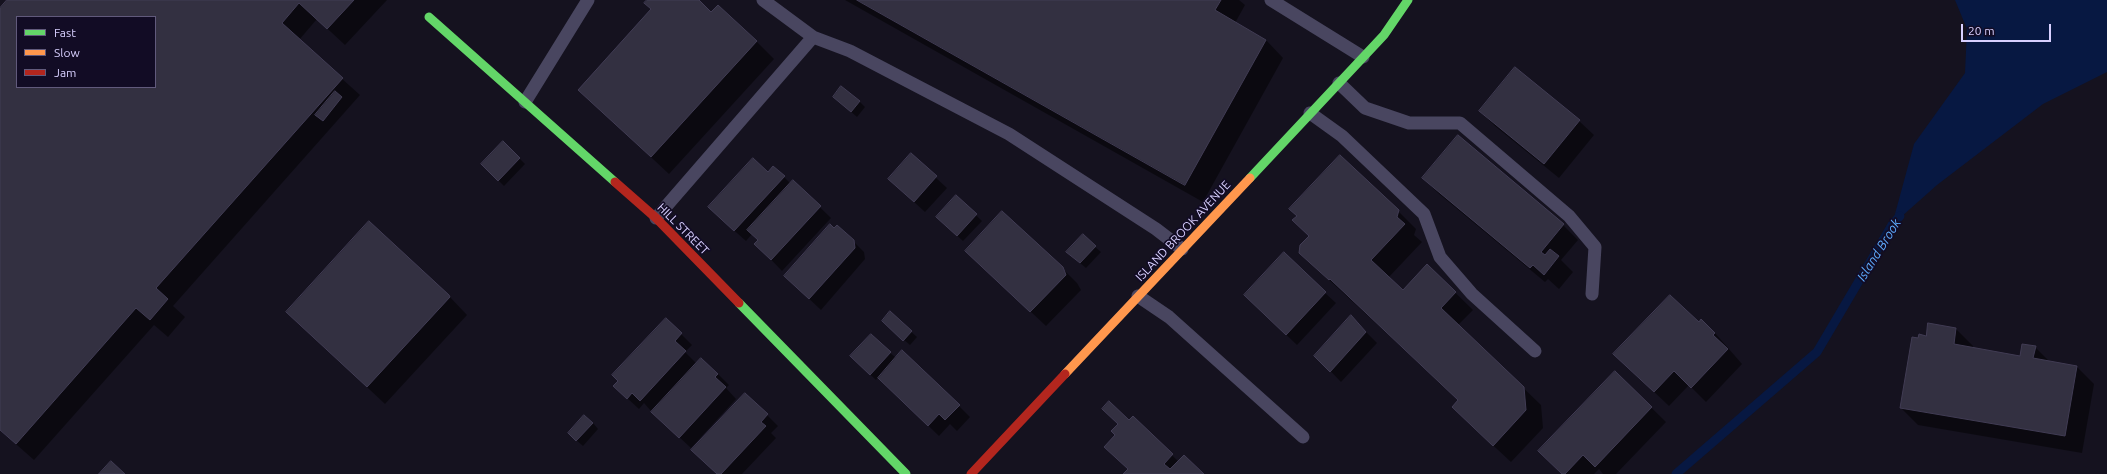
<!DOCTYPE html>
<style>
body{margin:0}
#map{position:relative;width:2107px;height:474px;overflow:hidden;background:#15121f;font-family:Ubuntu,sans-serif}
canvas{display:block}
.legend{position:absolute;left:16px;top:16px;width:140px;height:72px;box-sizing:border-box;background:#120c25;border:1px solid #615a7c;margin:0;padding:5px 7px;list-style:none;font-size:12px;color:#d8d0ff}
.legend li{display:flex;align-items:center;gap:8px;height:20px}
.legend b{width:20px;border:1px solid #615a7c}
.scale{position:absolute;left:1961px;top:24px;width:90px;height:18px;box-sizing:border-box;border:2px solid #d8d0ff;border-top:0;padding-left:5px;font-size:12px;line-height:14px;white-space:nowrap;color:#d8d0ff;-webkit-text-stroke:3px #120c25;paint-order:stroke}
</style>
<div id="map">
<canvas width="2107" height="474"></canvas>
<ul class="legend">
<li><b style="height:5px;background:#63d668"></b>Fast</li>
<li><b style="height:5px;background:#ff974d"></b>Slow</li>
<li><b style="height:5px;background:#b3261e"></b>Jam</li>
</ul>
<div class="scale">20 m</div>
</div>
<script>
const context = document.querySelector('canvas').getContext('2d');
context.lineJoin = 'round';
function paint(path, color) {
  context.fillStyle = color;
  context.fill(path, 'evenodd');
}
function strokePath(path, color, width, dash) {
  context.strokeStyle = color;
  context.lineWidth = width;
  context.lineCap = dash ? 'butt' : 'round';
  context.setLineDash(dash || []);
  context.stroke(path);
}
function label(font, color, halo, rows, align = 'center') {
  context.font = font + ' Ubuntu,sans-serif';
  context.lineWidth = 3.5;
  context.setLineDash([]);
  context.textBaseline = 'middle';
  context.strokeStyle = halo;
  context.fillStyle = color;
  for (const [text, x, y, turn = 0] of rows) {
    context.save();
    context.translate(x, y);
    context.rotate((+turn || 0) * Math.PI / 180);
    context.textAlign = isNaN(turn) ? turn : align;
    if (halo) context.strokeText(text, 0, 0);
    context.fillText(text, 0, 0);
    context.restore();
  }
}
const water = new Path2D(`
 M1955,0H2107V72L2043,104L1937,185L1892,225L1914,144L1965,73L1967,29Z`);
const shadow = new Path2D(`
 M8,0H387L345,45L317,19L299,40L360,95L173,306L185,317L168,337L154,325L34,460L0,430V9ZM17,17H155V87H17Z
 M648,0H697L711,13L756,41L774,59L669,174L579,90L653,10Z
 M845,0H1239L1245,5L1235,23L1266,40L1283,58L1203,202Z
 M859,101L865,107L857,117L840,102Z
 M1480,111L1579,121L1594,135L1559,178L1495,126Z
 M1458,137L1563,225L1578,240L1561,260L1573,272L1559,289L1548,279L1545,282L1438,193L1423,178Z
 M503,142L525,164L504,186L482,164Z
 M911,155L947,188L925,212L901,190Z
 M768,173L784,177L791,184L794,182L831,218L782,271L756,244L759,241L752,234L746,241L720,218Z
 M956,196L982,221L963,241L943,223Z
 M1398,211L1416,229L1414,235L1422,242L1388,278L1403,291L1427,265L1473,310L1458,325L1541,405L1543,428L1511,462L1470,424L1459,400L1300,253Z
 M853,241L864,252L865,259L821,310L785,276Z
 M1095,247L1101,252L1086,268L1073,257Z
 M981,265L1062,268L1077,283L1081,290L1046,326Z
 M1325,293L1336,303L1297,345L1256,306Z
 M448,295L467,315L385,404L287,312Z
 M890,313L917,337L910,345L889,327Z
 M1351,317L1377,343L1341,382L1316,356Z
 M666,319L692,345L685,352L697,364L718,374L729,385L726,388L736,399L691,448L664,423L658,404L651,411L644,403L639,409L626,397Z
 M1699,324L1715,333L1742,364L1706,402L1689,385L1669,406L1630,369Z
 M1929,324L1956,329L1973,346V349L2021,357L2035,347L2050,362L2076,366L2094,384L2082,453L1918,425L1901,408L1919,340L1927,337Z
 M890,353L959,406L970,417L957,431L950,424L939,436L878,377L876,380L857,362Z
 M1615,372L1666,422L1616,474H1603L1599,469L1594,474H1563Z
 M767,415L778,426L771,433L776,438L742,474H718Z
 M1133,418L1179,462L1202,474H1124L1129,470V421Z
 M593,423L598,429L583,446L575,439Z`);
const stream = new Path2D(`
 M1676,474L1817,352L1892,225L1900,216`);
const building = new Path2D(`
 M7,0H354L327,29L299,3L282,23L343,78L156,288L168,299L150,320L136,308L16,444L0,430V8ZM17,17H155V87H17Z
 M647,0H699L711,12L718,5L757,41L651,157L578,90L651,9L644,3Z
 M857,0H1221L1215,10L1266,40L1185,185Z
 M1515,67L1580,120L1544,164L1479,111Z
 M841,86L860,101L851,112L833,97Z
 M335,91L342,97L323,121L315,115Z
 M1458,135L1564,224L1541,252L1545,255L1550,249L1559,256L1544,275L1533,265L1530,268L1422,178Z
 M503,141L520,158L498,181L481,164Z
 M911,153L937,176L914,202L888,179Z
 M1340,155L1399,210L1397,217L1405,224L1371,260L1403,290L1427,264L1456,292L1441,308L1524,387L1526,410L1493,446L1452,407L1458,400L1330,279L1329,280L1299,253L1300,245L1309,236L1292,220L1297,216L1289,209Z
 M753,158L768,172L773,166L785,176L734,231L708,207Z
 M793,180L821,206L771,260L754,244L758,240L747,230Z
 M956,195L977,214L957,236L936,217Z
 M1002,211L1063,267L1066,275L1030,312L965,251Z
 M369,221L449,295L450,297L367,387L286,312Z
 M830,224L834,228L837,225L854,240L855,248L809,299L784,276Z
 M1083,234L1096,246L1080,263L1066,252Z
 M1284,252L1326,292L1286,335L1244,295Z
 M1670,295L1699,322L1701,319L1715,333L1713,335L1728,349L1691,388L1674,371L1654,392L1613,354Z
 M890,311L912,331L903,341L882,321Z
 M1351,315L1366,332L1330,372L1314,356Z
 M666,318L682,333L675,341L686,351L640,401L632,393L627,399L613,386L618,381L612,375Z
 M1928,323L1956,328L1954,344L2020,356L2022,344L2036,346L2033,358L2077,366L2065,436L1900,408L1912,337L1918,338L1919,334L1926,336Z
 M871,334L891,352L870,375L850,356Z
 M902,350L960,405L945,420L939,414L928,426L878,378Z
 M701,358L718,374L715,377L726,387L679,438L651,412Z
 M1615,371L1652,407L1595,467L1583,455L1565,474H1562L1538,451Z
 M745,393L768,414L761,422L766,426L721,474H717L691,450Z
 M1109,401L1129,420L1133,416L1173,454L1164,464L1170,469L1184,455L1204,474H1123L1128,469L1104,447L1115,435L1111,431L1118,424L1102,409Z
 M584,415L593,423L576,441L568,433Z
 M111,461L125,474H99Z`);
const lane = new Path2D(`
 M763,0L813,37
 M1271,0L1363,57
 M1339,83L1365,108L1409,123H1460L1569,216L1595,247L1592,294
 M525,102L588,0
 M1310,113L1342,136L1424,214L1440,257L1472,294L1535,351
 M656,218L813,37L850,51L1009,134L1156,229L1182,249
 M1138,296L1169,317L1303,437`);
const fast = new Path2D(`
 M429,17L615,182
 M1250,178L1384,35L1408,0
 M739,303L906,474`);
const slow = new Path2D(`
 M1065,374L1250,178`);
const jam = new Path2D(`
 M615,182L656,218L739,303
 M971,474L1065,374`);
const streetNames = [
 ["HILL STREET",683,229,45],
 ["ISLAND BROOK AVENUE",1183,231,-47]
];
const waterNames = [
 ["Island Brook",1879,250,-58]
];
paint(water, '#071842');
paint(shadow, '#0007');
strokePath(stream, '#071842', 9);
paint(building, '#333041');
strokePath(building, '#413c54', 1);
strokePath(lane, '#494660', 13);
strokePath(fast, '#63d668', 9);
strokePath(slow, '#ff974d', 9);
strokePath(jam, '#b3261e', 9);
label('12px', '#d8d0ff', '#120c25', streetNames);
label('italic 13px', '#5eacff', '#120c25', waterNames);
</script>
